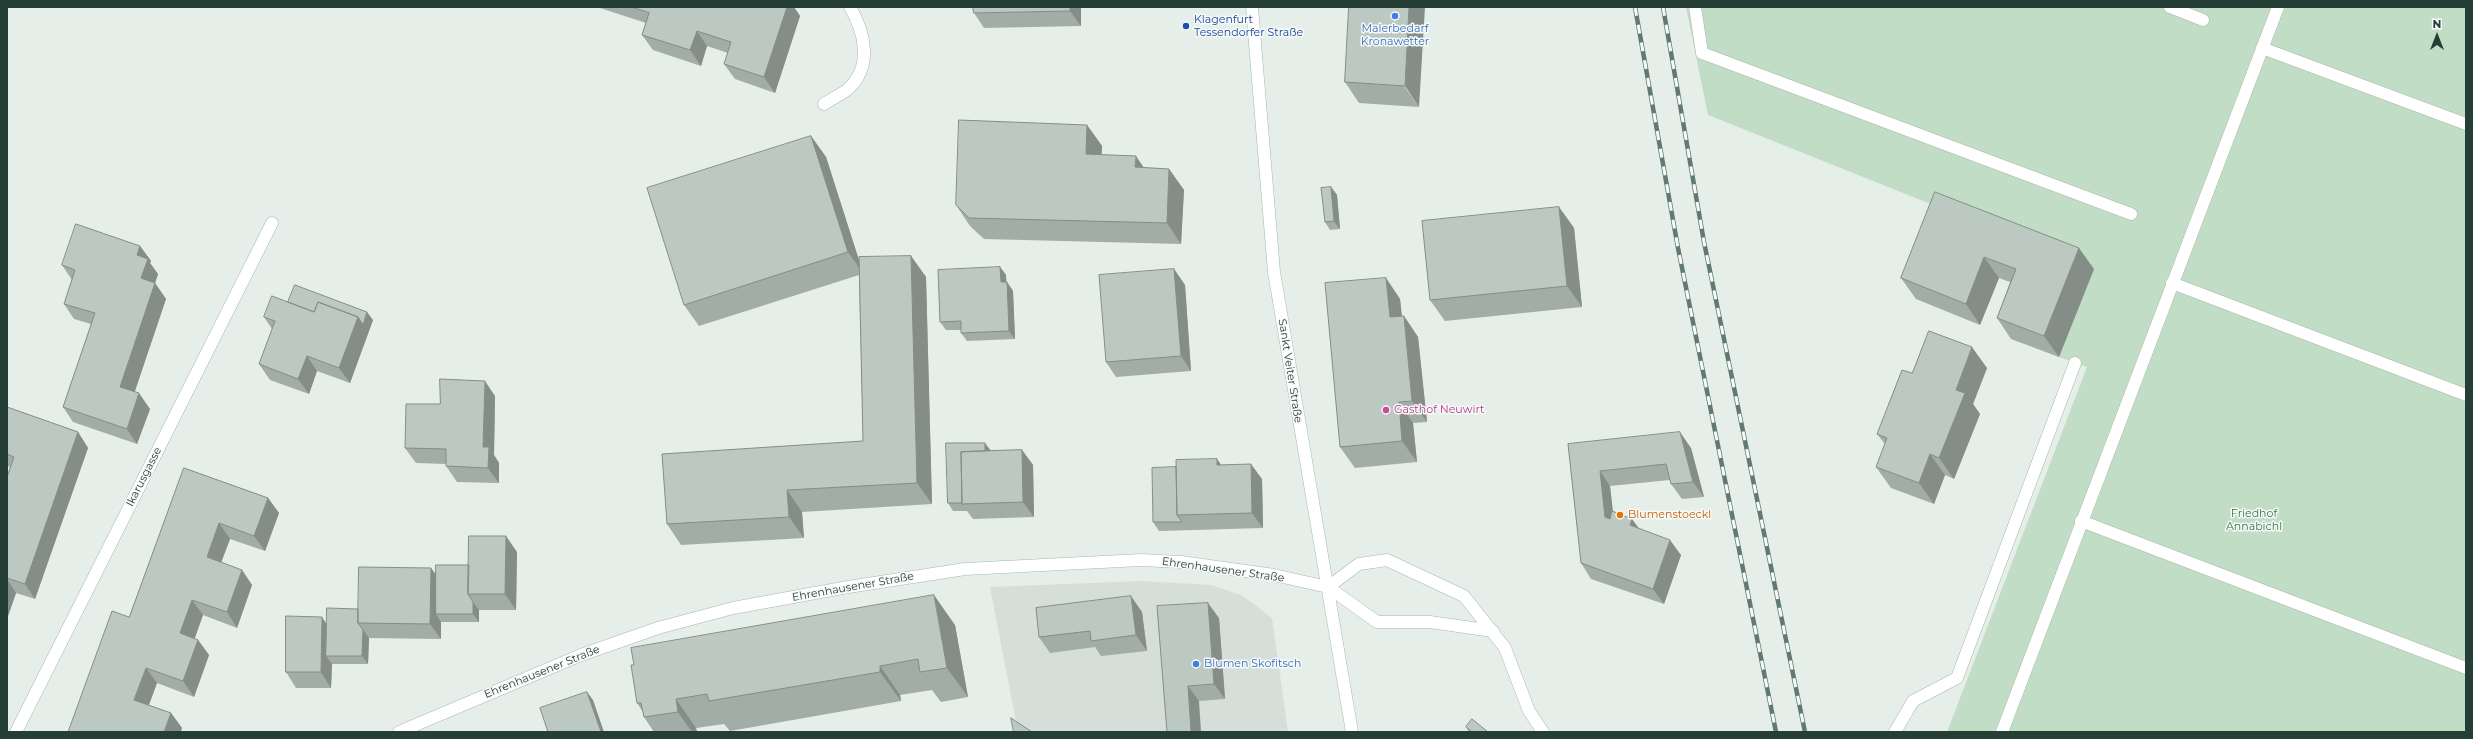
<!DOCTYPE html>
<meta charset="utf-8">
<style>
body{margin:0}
#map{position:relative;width:2473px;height:739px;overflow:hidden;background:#e6eeea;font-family:Montserrat,sans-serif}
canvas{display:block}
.frame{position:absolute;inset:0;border:8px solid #263f36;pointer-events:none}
.north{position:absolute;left:2417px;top:16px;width:40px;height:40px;-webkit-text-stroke:3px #f7faf8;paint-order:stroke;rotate:0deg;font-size:11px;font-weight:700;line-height:16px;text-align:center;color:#263f36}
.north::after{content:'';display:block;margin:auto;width:14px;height:18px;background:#263f36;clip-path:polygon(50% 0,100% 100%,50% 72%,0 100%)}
</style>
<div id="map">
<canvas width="2473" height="739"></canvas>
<div class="frame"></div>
<div class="north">N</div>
</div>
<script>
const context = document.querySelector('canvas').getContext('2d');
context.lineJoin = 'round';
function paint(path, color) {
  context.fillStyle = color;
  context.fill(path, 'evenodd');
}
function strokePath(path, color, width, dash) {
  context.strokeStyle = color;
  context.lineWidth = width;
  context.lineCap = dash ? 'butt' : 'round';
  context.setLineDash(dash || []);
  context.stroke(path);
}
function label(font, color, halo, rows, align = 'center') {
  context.font = font + ' Montserrat,sans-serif';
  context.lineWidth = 3;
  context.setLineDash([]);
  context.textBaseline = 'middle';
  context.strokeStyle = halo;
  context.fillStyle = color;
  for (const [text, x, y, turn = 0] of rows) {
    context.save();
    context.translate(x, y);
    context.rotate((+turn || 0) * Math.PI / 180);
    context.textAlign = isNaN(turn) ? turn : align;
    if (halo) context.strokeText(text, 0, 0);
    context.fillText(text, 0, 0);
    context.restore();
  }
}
const built = new Path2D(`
 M1140,581L1212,585L1243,596L1272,618L1288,732H1018L990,587Z`);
const green = new Path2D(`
 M1686,7H2466V732H1947L2087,367L2059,357L2093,269L1708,115Z`);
const service = new Path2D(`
 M1695,7L1702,53L2131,214
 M2170,7L2203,20
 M2262,48L2466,124
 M2172,283L2466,395
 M2081,521L2466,668
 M1895,732L1913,701L1957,678L2075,363
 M2002,732L2278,7`);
const minor = new Path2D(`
 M824,104C831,99 841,95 848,89C873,66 865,33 850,7
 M16,732L272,223`);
const tertiary = new Path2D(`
 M1328,587L1359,564L1387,560L1464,596L1505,648L1529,711L1543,732
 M399,732L581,655L658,628L733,608L848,587L965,569L1141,560L1181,562L1274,575L1328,587L1377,622H1430L1493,631`);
const secondary = new Path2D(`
 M1252,7L1274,272L1352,732`);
const rail = new Path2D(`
 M1635,7L1678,248L1776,732
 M1663,7L1704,242L1805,732`);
const wall = new Path2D(`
 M597,7H794L800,16L775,93L735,79L724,64L728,53L707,46L701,66L653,50L642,35L646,23Z
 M1081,7V26L984,28L974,13Z
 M1349,7L1419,107L1359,103L1345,82Z
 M1087,125L1102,146L1101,155L1144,168L1169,169L1184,190L1181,244L984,239L970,226L956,205Z
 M811,136L826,157L859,260L911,256L926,277L932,504L802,512L804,538L681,545L667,524L863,441L859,275L699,326L684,305Z
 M1331,187L1337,195L1340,229L1330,230L1325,222Z
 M1935,192L2094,269L2059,357L2011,339L1997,318L2010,282L1999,278L1980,325L1916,299L1901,278Z
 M1559,207L1574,228L1582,307L1445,321L1430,300Z
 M140,246L151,261L150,263L158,274L155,283L166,299L134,392L150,409L137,444L73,422L63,407L91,324L74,319L64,304L72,280L62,265Z
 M1000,267L1006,275V282H1007L1013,291L1015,339L967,341L961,333V330H946L940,322Z
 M1174,269L1185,285L1191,371L1116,377L1106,362Z
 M1386,278L1400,299L1402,316H1404L1418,337L1427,422L1413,423L1417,462L1355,468L1340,447Z
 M288,302L373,320L350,383L317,371L309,394L270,380L259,364L272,329L264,317Z
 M1987,368L1973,404L1980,414L1954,479L1945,475L1934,504L1891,488L1876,467L1885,444L1877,434L1912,373Z
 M495,396L494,455L499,463V483L457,482L446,466V464L416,463L405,448L440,404Z
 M7,407L78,432L88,448L35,599L16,593L7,619V477L10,467L7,466Z
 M1568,444L1691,448L1704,497L1682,499L1671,484L1670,480L1610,486L1613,512L1681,555L1664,604L1591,579L1581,563Z
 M1022,450L1033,465L1034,517L973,519L967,511H953L948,503L991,451Z
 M1217,459L1221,465L1262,479L1263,528L1159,531L1153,522Z
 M184,468L268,498L279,513L265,551L230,539L221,563L242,570L252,585L237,628L203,615L194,639L198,640L209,655L194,697L157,683L149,705L171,713L182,728L68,732L129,617Z
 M517,552L516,610H479V622H441V639L369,638L368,664H332L331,688H296L286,672L326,624L358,609L431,568L436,575Z
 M1142,612L1147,651L1101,656L1095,647L1050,653L1039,637Z
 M1219,618L1225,699L1199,701L1167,732Z
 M955,625L968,697L941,702L932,690L900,695L901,701L730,731L724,724L696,728L697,732H654L644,717L643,712L637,703Z
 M1466,727L1488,732H1469Z`);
const shadedWall = new Path2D(`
 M787,7H794L800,16L775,93L764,77Z
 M1070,7H1081V26L1070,11Z
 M1409,7H1425L1419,107L1405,86Z
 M697,31L707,46L701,66L690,50Z
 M1087,125L1102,146L1101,175L1086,154Z
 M811,136L826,157L863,273L848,252Z
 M1136,156L1150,177L1135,167Z
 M1169,169L1184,190L1181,244L1167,223Z
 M1331,187L1337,195L1340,229L1334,221Z
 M1559,207L1574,228L1582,307L1567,286Z
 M140,246L151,261L150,263L158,274L155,283L166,299L131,403L120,387L141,278L137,255Z
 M2079,248L2094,269L2059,357L2044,336Z
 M911,256L926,277L932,504L917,483Z
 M1984,257L1999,278L1980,325L1966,304Z
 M1000,267L1006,275L1007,291L1001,282Z
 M1174,269L1185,285L1191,371L1181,356Z
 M1386,278L1400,299L1404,338L1390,317Z
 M1007,282L1013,291L1015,339L1009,331Z
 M367,312L373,320L350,383L339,368L358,317Z
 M1404,316L1418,337L1427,422L1412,401Z
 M1972,347L1987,368L1973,404L1980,414L1954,479L1939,458L1956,390Z
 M307,356L317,371L309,394L298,379Z
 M485,381L495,396L494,455L499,463V483L488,468L483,447Z
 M139,393L150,409L137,444L127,429Z
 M1399,402L1413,423L1417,462L1402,441Z
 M78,432L88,448L35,599L25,584Z
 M1680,432L1691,448L1704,497L1693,482Z
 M985,443L991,451L985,458Z
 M1022,450L1033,465L1034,517L1023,502Z
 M1930,454L1945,475L1934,504L1919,483Z
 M1217,459L1228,475L1217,465Z
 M1251,464L1262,479L1263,528L1252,513Z
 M1600,471L1610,486L1615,532L1605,517Z
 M787,490L802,512L804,538L789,517Z
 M268,498L279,513L265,551L254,536Z
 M1632,519L1643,534L1630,525Z
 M219,523L230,539L217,573L207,557Z
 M506,536L517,552L516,610L505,594Z
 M1670,540L1681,555L1664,604L1653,589Z
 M431,568L442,583L436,614L441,622V639L430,624Z
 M242,570L252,585L237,628L227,612Z
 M7,579L16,593L7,619Z
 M934,595L955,625L968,697L947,668Z
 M1131,596L1142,612L1147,651L1136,635Z
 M192,600L203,615L191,649L180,633Z
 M473,602L479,610V622L473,614Z
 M1208,603L1219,618L1225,699L1214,684Z
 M322,617L332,632L326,656L332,664L331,688L321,672Z
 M363,630L369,638L368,664L362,656Z
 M198,640L209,655L194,697L183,681Z
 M880,666L900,695L901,701L880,672Z
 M146,668L157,683L145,715L134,700Z
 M1188,686L1199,701L1201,732H1191Z
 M587,692L593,700L604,732H601Z
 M676,699L696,728L697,732H692L678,712Z
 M171,713L182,728L181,732H164Z`);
const building = new Path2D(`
 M632,7H787L764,77L724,64L731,42L697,31L690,50L642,35L649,13Z
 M973,7H1070V11L974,13Z
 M1349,7H1409L1405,86L1345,82Z
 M959,120L1087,125L1086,154L1136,156L1135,167L1169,169L1167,223L969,218L956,205Z
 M811,136L848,252L684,305L647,188Z
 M1331,187L1334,221L1325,222L1321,188Z
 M1935,192L2079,248L2044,336L1997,318L2016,269L1984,257L1966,304L1901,278Z
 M1559,207L1567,286L1430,300L1422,221Z
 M76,224L140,246L137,255L148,259L141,278L155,283L120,387L139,393L127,429L63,407L95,313L64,304L75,270L62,265Z
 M911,256L917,483L787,490L789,517L667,524L662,454L863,441L859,257Z
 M1000,267L1001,282H1007L1009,331L961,333V321L940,322L938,270Z
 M1174,269L1181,356L1106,362L1099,275Z
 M1386,278L1390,317L1404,316L1412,401L1399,402L1402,441L1340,447L1325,283Z
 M295,285L367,312L363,325L358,317L318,302L314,312L288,302Z
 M272,296L314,312L318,302L358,317L339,368L307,356L298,379L259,364L275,321L264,317Z
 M1929,331L1972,347L1956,390L1965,393L1939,458L1930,454L1919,483L1876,467L1887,438L1877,434L1902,370L1912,373Z
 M440,379L485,381L483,447H489L488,468L446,466V449L405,448L406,404H440Z
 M7,407L78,432L25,584L7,578V477L14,457L7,454Z
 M1680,432L1693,482L1671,484L1666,464L1600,471L1605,517L1610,519L1612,511L1632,519L1630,525L1670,540L1653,589L1581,563L1568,444Z
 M946,443H985V451L961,452L962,503H948Z
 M1022,450L1023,502L962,504L961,452Z
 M1217,459V465L1251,464L1252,513L1177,515L1176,460Z
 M1176,467L1177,515L1182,522H1153L1152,468Z
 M184,468L268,498L254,536L219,523L207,557L242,570L227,612L192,600L180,633L198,640L183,681L146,668L134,700L171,713L164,732H68L112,611L129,617Z
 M469,536H506L505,594H468Z
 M436,565H469L468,594L473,602V614H436Z
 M359,567L431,568L430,624L358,623Z
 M934,595L947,668L920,672L918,659L880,666V672L709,701L707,694L676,699L678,712L644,717L641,703H637L631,665H634L631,648Z
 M1131,596L1136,635L1091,641L1090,631L1039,637L1036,608Z
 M1208,603L1214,684L1188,686L1191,732H1167L1157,606Z
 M327,608L358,609V623L363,630L362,656H326Z
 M286,616L322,617L321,672H286Z
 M587,692L601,732H548L540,708Z
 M1011,718L1032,732H1014Z
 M1472,719L1488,732H1472L1466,727Z`);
const markers = [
 [1395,16,4,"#3f7fe0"],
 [1186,26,4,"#1a4fb4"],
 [1386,410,4,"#d1479c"],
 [1620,515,4,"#e8710a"],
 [1196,664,4,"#3f7fe0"]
];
const transitNames = [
 ["Klagenfurt",1194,20],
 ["Tessendorfer Straße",1194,33]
];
const shopNames = [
 ["Malerbedarf",1395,29],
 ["Kronawetter",1395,42],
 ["Blumen Skofitsch",1204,664,"left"]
];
const streetNames = [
 ["Sankt Veiter Straße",1290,371,81],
 ["Ikarusgasse",144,477,-63],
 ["Ehrenhausener Straße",1223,570,8],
 ["Ehrenhausener Straße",853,587,-10],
 ["Ehrenhausener Straße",542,672,-22]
];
const hotelNames = [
 ["Gasthof Neuwirt",1394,410]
];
const parkNames = [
 ["Friedhof",2254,514],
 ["Annabichl",2254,527]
];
const foodNames = [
 ["Blumenstoeckl",1628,515]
];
paint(built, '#d5ded9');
paint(green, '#c2ddc6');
strokePath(service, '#a9b6b0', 13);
strokePath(minor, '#a9b6b0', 13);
strokePath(tertiary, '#a9b6b0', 13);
strokePath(secondary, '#a6b9b0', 13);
strokePath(service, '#fff', 12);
strokePath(minor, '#fff', 12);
strokePath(tertiary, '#fff', 12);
strokePath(secondary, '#fff', 12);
strokePath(rail, '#617a71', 4.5);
strokePath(rail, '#f7faf8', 3, [9]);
paint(wall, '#a2ada8');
paint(shadedWall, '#848d88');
paint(building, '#bcc9c3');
strokePath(building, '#848d88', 1);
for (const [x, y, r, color] of markers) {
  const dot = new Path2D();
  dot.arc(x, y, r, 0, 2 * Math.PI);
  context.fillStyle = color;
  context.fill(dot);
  strokePath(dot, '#f7faf8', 1.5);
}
label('11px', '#164399', '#f7faf8', transitNames, 'left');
label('11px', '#366cbe', '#f7faf8', shopNames);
label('11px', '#263f36', '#f7faf8', streetNames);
label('11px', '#b23c85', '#f7faf8', hotelNames, 'left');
label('11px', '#347346', '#f7faf8', parkNames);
label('11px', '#c56008', '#f7faf8', foodNames, 'left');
</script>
